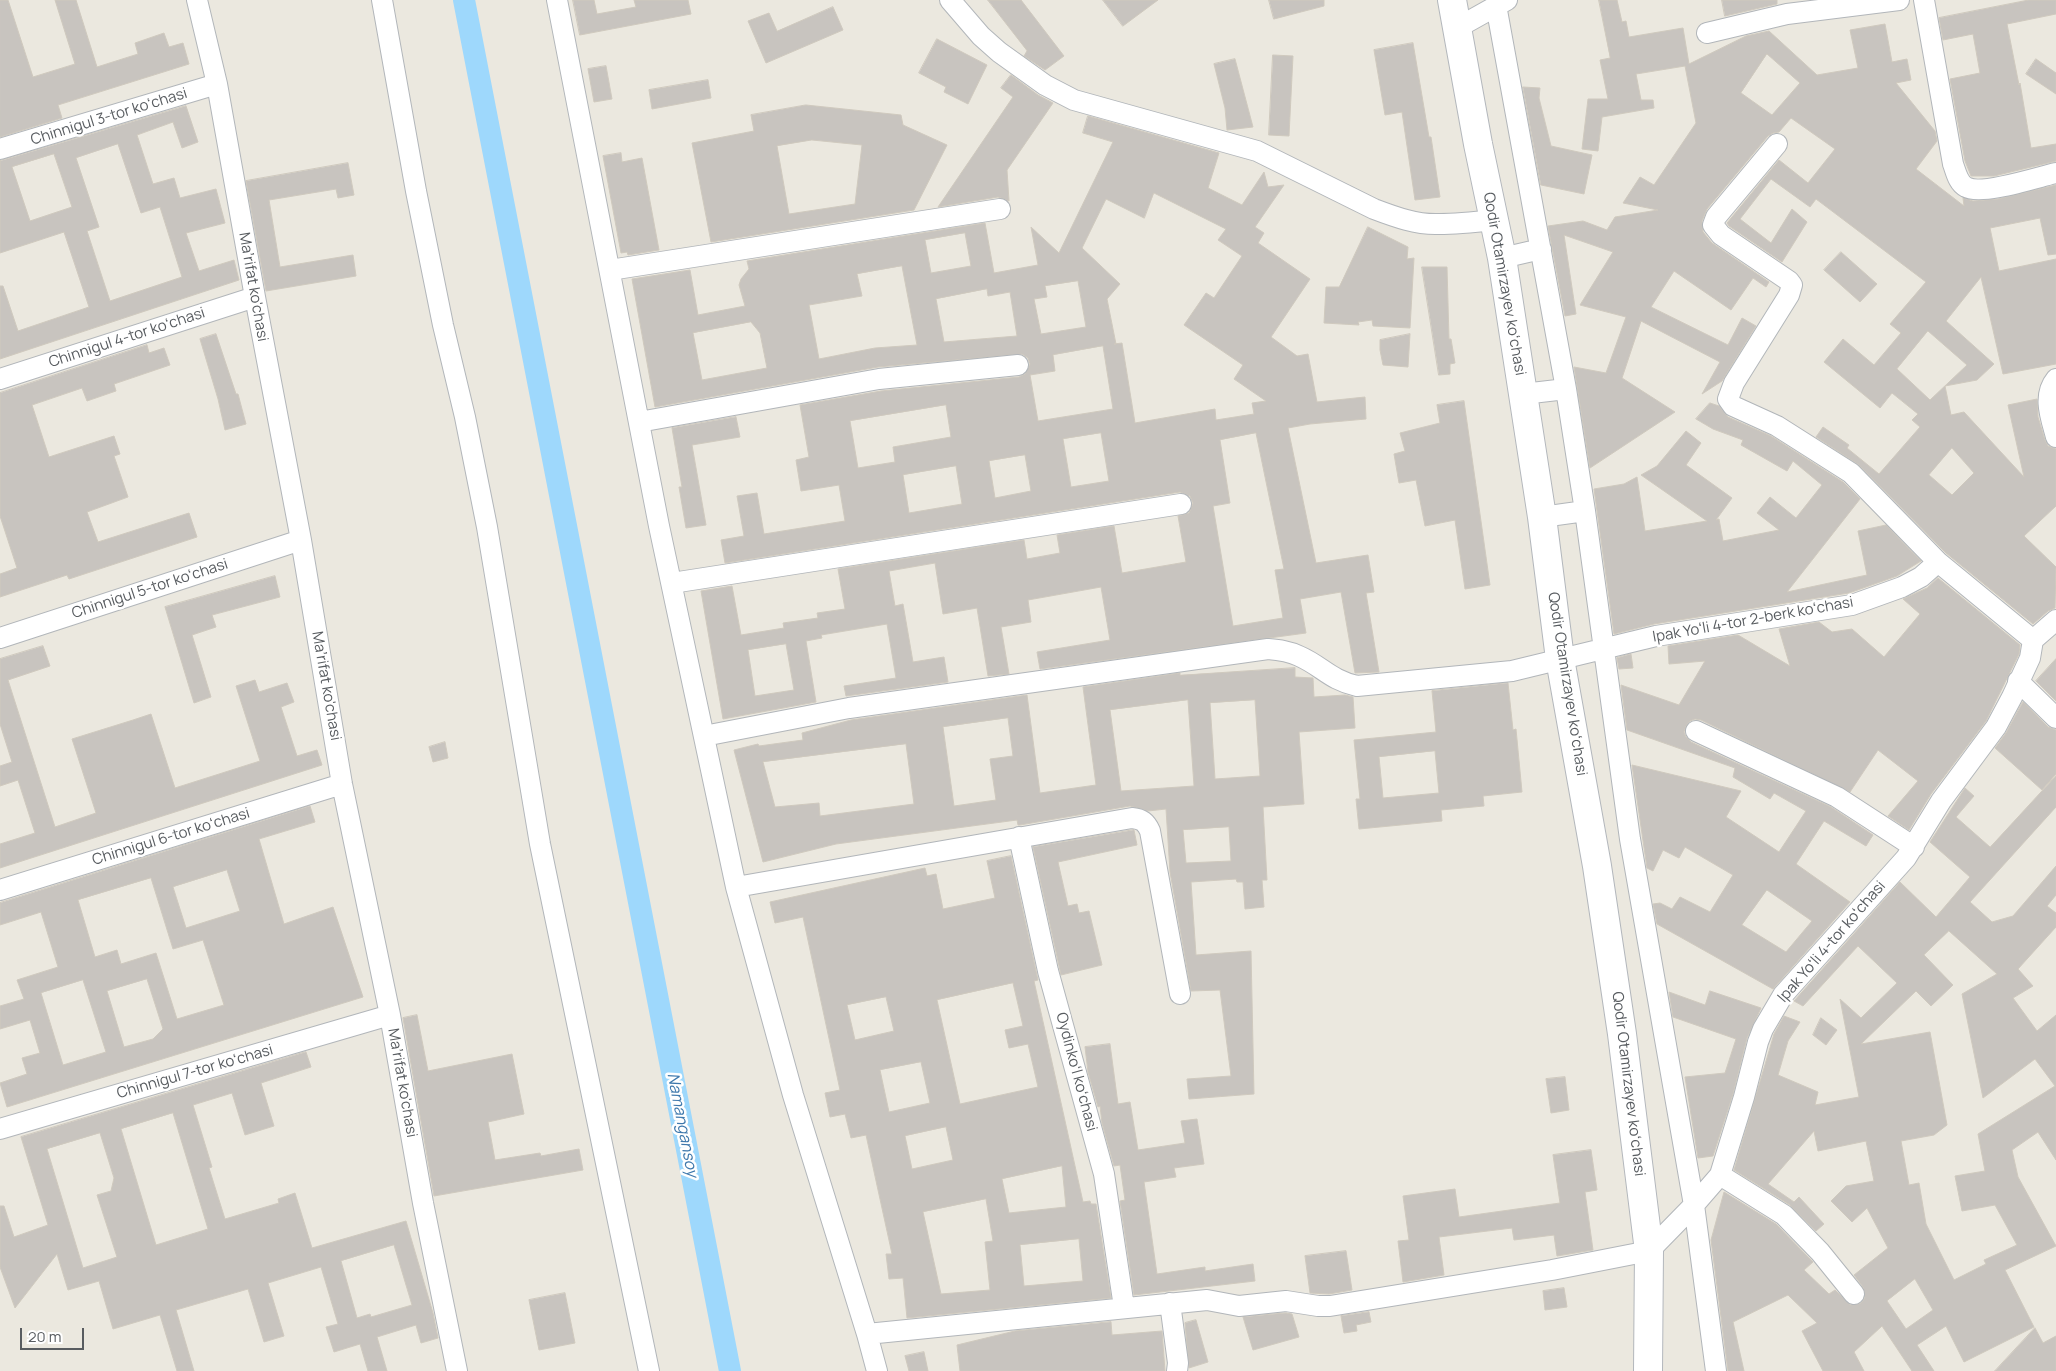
<!DOCTYPE html>
<meta charset="utf-8">
<style>
body{margin:0}
#map{position:relative;width:2056px;height:1371px;overflow:hidden;background:#ebe8df;font-family:Manrope,sans-serif}
canvas{display:block}
.scale{position:absolute;left:20px;top:1328px;width:64px;height:22px;box-sizing:border-box;border:2px solid #585c60;border-top:0;padding-left:6px;font-size:15px;line-height:18px;white-space:nowrap;color:#585c60;-webkit-text-stroke:4px #fff;paint-order:stroke}
</style>
<div id="map">
<canvas width="2056" height="1371"></canvas>
<div class="scale">20 m</div>
</div>
<script>
const context = document.querySelector('canvas').getContext('2d');
context.lineJoin = 'round';
function strokePath(path, color, width, dash) {
  context.strokeStyle = color;
  context.lineWidth = width;
  context.lineCap = dash ? 'butt' : 'round';
  context.setLineDash(dash || []);
  context.stroke(path);
}
function paint(path, color) {
  context.fillStyle = color;
  context.fill(path, 'evenodd');
}
function label(font, color, halo, rows, align = 'center') {
  context.font = font + ' Manrope,sans-serif';
  context.lineWidth = 5;
  context.setLineDash([]);
  context.textBaseline = 'middle';
  context.strokeStyle = halo;
  context.fillStyle = color;
  for (const [text, x, y, turn = 0] of rows) {
    context.save();
    context.translate(x, y);
    context.rotate((+turn || 0) * Math.PI / 180);
    context.textAlign = isNaN(turn) ? turn : align;
    if (halo) context.strokeText(text, 0, 0);
    context.fillText(text, 0, 0);
    context.restore();
  }
}
const canal = new Path2D(`
 M464,0L730,1371`);
const building = new Path2D(`
 M0,0H8L33,77L75,64L55,0H76L97,67L138,54L135,43L164,33L169,47L183,43L189,64L58,105L62,118L0,137Z
 M573,0H594L597,14L636,7L634,0H688L691,14L580,35Z
 M988,0H1021L1064,56L1045,70L1024,56L1027,51Z
 M1103,0H1158L1123,26Z
 M1269,0H1324V6L1274,19Z
 M1599,0H1617L1622,22L1626,21L1629,37L1683,28L1689,64L1746,36L1769,31L1817,75L1858,68L1850,30L1885,24L1892,62L1907,59L1911,80L1896,83L1935,131L1937,141L1916,169L1964,206L1963,198L1973,201L1998,199L2056,185V254L2048,255L2040,218L1990,228L1999,271L2056,259V364L2003,374L1981,277L1946,321L1994,364L1977,380L1945,386L1951,415L1964,412L2024,477L2008,405L2037,399L2038,417L2045,440L2048,446L2056,449V506L2024,536L2056,567L2055,608L2048,611L2033,624L1946,553L1859,465L1816,437L1823,427L1849,445L1847,448L1879,474L1920,427L1912,420L1918,414L1892,393L1880,408L1824,362L1843,339L1874,365L1901,333L1890,324L1926,282L1816,199L1810,207L1771,179L1740,219L1771,243L1792,209L1807,222L1782,262L1729,226L1727,223L1779,160L1808,183L1835,149L1791,118L1779,132L1773,133L1768,136L1707,209L1702,221L1703,232L1712,243L1769,282L1766,287L1753,278L1731,310L1674,271L1651,307L1728,345L1742,318L1756,326L1722,381L1702,394L1720,362L1641,321L1622,378L1675,412L1590,468L1574,367L1606,373L1626,317L1580,305L1613,252L1564,235L1576,314L1565,316L1548,226L1583,221L1607,230L1615,217L1658,210L1623,203L1640,177L1654,185L1696,123L1685,66L1636,74L1641,100H1653L1654,108L1602,117L1598,151L1582,149L1588,99H1608L1600,60L1610,58ZM1767,54L1800,83L1772,115L1741,93ZM1928,331L1967,365L1930,400L1897,369ZM1952,448L1974,473L1952,495L1929,475Z
 M1722,0H1777V4L1725,16Z
 M2029,0H2056V14L2007,24L2019,85L2020,83L2031,148L2056,144V161L1994,176H1971L1965,161L1950,79L1980,73L1973,34L1943,40L1939,18Z
 M833,7L843,30L766,63L748,21L769,13L777,31Z
 M937,39L987,65L968,104L944,92L946,87L919,73Z
 M1413,43L1429,137H1431L1440,197L1415,200L1402,112L1385,115L1374,50Z
 M1273,55L1293,56L1289,136L1269,135Z
 M1235,59L1253,127L1227,130L1225,108L1214,64Z
 M2036,59L2056,73V94L2026,74Z
 M606,66L612,99L594,102L588,69Z
 M1011,75L1038,95L1053,103L1007,170L1009,201L998,197L938,207L1013,97L1001,88Z
 M708,80L711,98L652,109L649,90Z
 M1523,87L1540,88L1539,98L1551,146L1592,155L1584,194L1541,185Z
 M806,105L901,115L903,125L947,145L914,210L711,242L692,143L754,131L751,115ZM812,140L862,145L855,204L789,214L777,146Z
 M186,106L198,142L182,148L173,122L137,135L153,184L174,178L180,198L216,189L225,223L186,233L199,271L234,260L239,280L0,359V286H3L18,331L89,307L64,232L0,253V161ZM118,144L141,213L160,207L182,277L110,301L87,231L99,227L76,158ZM54,154L72,207L30,221L12,167Z
 M1088,116L1219,153L1208,188L1242,205L1264,172L1268,187L1284,185L1255,227L1264,233L1258,243L1310,279L1271,337L1297,356L1308,354L1317,402L1365,397L1366,419L1310,424L1288,428L1316,563L1368,555L1374,592L1366,593L1379,672L1355,673L1341,592L1300,599L1306,633L1040,669L1037,652L1110,640L1101,587L1028,600L1031,622L1001,627L1009,674L988,676L977,608L943,614L935,563L889,571L895,606L903,604L913,662L944,657L948,682L846,696L844,686L896,678L887,624L821,635L822,638L806,641L816,702L723,719L701,591L732,586L741,635L784,628L783,623L818,618L817,613L845,609L838,569L1024,540L1027,559L1060,553L1057,535L1114,526L1122,573L1186,562L1178,516L1189,513L1193,503L1190,496L1180,492L725,563L721,540L744,536L737,496L757,493L764,534L845,521L839,485L801,491L796,460L809,457L800,405L881,391L1019,377L1025,374L1030,364L1028,358L1022,354L878,367L655,407L632,279L690,270L698,315L745,306L739,285L741,279L749,269L747,261L985,223L994,273L1038,265L1031,227L1059,253L1113,142L1083,133ZM1154,193L1226,229L1218,240L1242,256L1214,298L1206,293L1184,325L1243,365L1234,379L1266,401L1252,403L1254,414L1216,420L1215,409L1135,423L1122,343L1114,344H1116L1107,299L1120,284L1082,248L1106,199L1144,218ZM965,233L971,266L931,273L925,240ZM902,266L917,345L875,348L819,359L809,305L862,296L857,274ZM1078,281L1086,327L1041,334L1034,299L1047,297L1045,286ZM987,289L988,296L1010,292L1017,336L944,342L936,299ZM751,322L760,333L767,368L702,380L693,333ZM1103,346L1113,409L1038,421L1030,375L1055,371L1053,355ZM946,405L951,437L893,447L895,462L858,468L850,421ZM1101,433L1109,481L1071,487L1063,439ZM1256,433L1284,569L1275,570L1283,618L1233,626L1213,506L1230,503L1220,440ZM1025,455L1031,491L995,498L989,461ZM956,466L962,504L909,513L903,475ZM786,644L794,690L755,696L748,650Z
 M621,153L622,162L642,158L659,250L628,255L627,252L621,253L603,156Z
 M348,163L354,195L338,198L336,189L269,200L280,267L353,255L356,276L266,291L246,181Z
 M1368,227L1408,247L1407,259L1414,258L1410,328L1373,326L1372,320L1358,322L1359,325L1324,323L1326,287H1339Z
 M1841,252L1877,284L1860,302L1824,270Z
 M1422,267H1447L1449,339H1451L1455,363L1450,364V374L1439,375Z
 M216,334L236,394H238L246,424L225,430L218,399L200,339Z
 M1410,334L1408,367L1383,365L1380,350V340Z
 M147,345L149,353L164,348L170,365L114,384L116,391L87,401L82,388L32,405L49,457L114,436L120,454L114,456L128,497L87,512L98,542L189,513L197,537L69,579L67,575L0,597V574L17,568L0,516V393Z
 M1464,401L1490,585L1465,589L1455,520L1425,526L1416,480L1399,483L1394,454L1405,451L1400,433L1440,423L1437,405Z
 M1710,403L1719,406L1728,417L1771,436L1843,482L1860,499L1787,592L1867,575L1858,531L1886,525L1921,561L1897,576L1849,593L1654,624L1614,634L1594,489L1624,484L1637,477L1645,531L1707,521L1641,475L1657,466L1686,431L1701,443L1686,465L1732,498L1716,520L1719,519L1723,541L1779,530L1757,513L1770,497L1796,518L1822,485L1793,461L1787,471L1741,445L1743,440L1713,429L1696,419Z
 M736,417L740,437L692,445L706,525L686,528L679,487H682L672,428Z
 M275,576L280,597L212,615L216,627L192,635L211,697L194,703L165,607Z
 M1938,578L2020,645L2019,654L1986,721L1931,794L1909,830L1888,816L1918,781L1878,750L1850,792L1701,720L1695,719L1690,721L1686,726L1684,732L1686,737L1691,742L1831,807L1873,835L1866,846L1824,821L1796,864L1850,902L1773,989L1657,924L1653,904L1660,903L1672,909L1680,897L1710,912L1733,875L1685,847L1679,858L1663,850L1653,871L1647,868L1632,765L1741,791L1726,817L1779,852L1806,811L1774,793L1770,799L1733,777L1735,768L1627,730L1621,685L1679,705L1705,661L1669,664L1668,646L1738,635L1790,666L1779,629L1819,622L1832,632L1852,629L1884,657L1920,614L1903,599L1927,588ZM1767,890L1812,921L1786,952L1742,925Z
 M43,646L50,666L8,680L55,827L96,813L72,739L133,720L151,714L175,788L260,761L236,686L255,680L259,692L287,683L294,702L281,707L297,756L317,750L322,765L0,868V844L35,833L18,780L0,786V766L12,762L0,724V659Z
 M1631,654L1633,668L1619,669L1617,658Z
 M2056,659V701L2036,681Z
 M1295,668V677L1313,678L1314,697L1345,695L1353,697L1355,728L1299,732L1304,804L1263,807L1267,880H1262L1264,907L1245,909L1243,882H1237L1236,879L1191,882L1196,955L1251,951L1254,1094L1189,1099L1187,1079L1231,1076L1220,990L1191,991L1170,872L1166,809L1148,811L1130,806L1020,825H1018L1017,820L836,844L763,862L734,750L758,744L759,746L803,740L802,733L851,720L1027,695L1040,793L1096,785L1083,687L1180,673V675ZM1188,700L1194,786L1121,791L1110,710ZM1255,700L1260,776L1215,779L1210,703ZM1008,718L1013,756L990,759L996,800L954,806L943,727ZM906,744L914,804L820,816L819,803L775,807L763,762ZM1229,827L1231,861L1186,863L1183,830Z
 M1508,683L1513,730L1516,729L1522,792L1483,796L1484,806L1441,810L1442,821L1359,829L1356,799H1360L1354,740L1436,732L1432,691ZM1435,751L1439,793L1383,798L1379,757Z
 M2023,702L2048,727L2056,730V774L2042,790L1995,748L2006,733Z
 M445,742L448,758L433,762L429,747Z
 M2056,776V807L1970,902L1992,922L2013,916L2056,866V895L2047,906L2056,913V927L2018,969L2033,986L2013,998L2037,1031L2056,1015V1160L2038,1132L2012,1150L2018,1177L2056,1246L2005,1270L2034,1327L1964,1362L1946,1326L1917,1345L1934,1371H1912L1882,1326L1854,1352L1864,1371H1823L1802,1331L1817,1323L1788,1295L1733,1322L1744,1371H1728L1711,1240L1724,1192L1776,1224L1813,1262L1804,1270L1829,1294L1835,1290L1850,1305L1861,1303L1865,1298L1863,1287L1854,1275L1888,1248L1867,1208L1852,1222L1831,1201L1846,1186L1874,1181L1866,1141L1818,1151L1814,1131L1768,1184L1794,1202L1799,1197L1824,1224L1816,1231L1790,1205L1734,1170L1774,1034L1784,1016L1800,1022L1788,1041L1778,1075L1818,1092L1815,1105L1859,1097L1840,999L1861,1018L1897,983L1858,946L1803,1006L1794,1001L1900,882L1936,917L1970,877L1930,842L1965,788L1974,796L1956,817L1990,847ZM1949,931L1997,974L1962,994L1983,1098L2035,1059L2055,1086L1978,1134L1985,1171L1955,1176L1962,1211L1995,1205L2017,1245L1984,1260L1986,1264L1954,1280L1926,1224L1919,1183L1909,1185L1901,1141L1934,1135L1947,1125L1930,1032L1861,1044L1916,991L1931,1006L1953,985L1924,955ZM1915,1279L1933,1310L1906,1329L1887,1301Z
 M310,806L315,822L259,839L284,924L333,907L363,997L7,1107L0,1083L27,1074L22,1058L40,1053L30,1020L0,1029V1006L24,999L17,980L58,967L41,912L0,925V903ZM227,870L240,911L186,928L173,887ZM151,878L173,949L203,940L224,1005L177,1019L156,953L121,964L117,950L95,957L78,900ZM147,979L163,1029L153,1039L124,1047L107,991ZM83,980L106,1052L63,1065L41,993Z
 M1134,830L1137,845L1058,862L1068,906L1077,904L1079,913L1089,911L1102,965L1061,975L1033,847Z
 M1011,856L1038,980L1034,981L1083,1202L1090,1201L1091,1204H1096L1111,1298L907,1318L903,1278L889,1279L886,1254H892L866,1135L851,1138L845,1114L830,1117L825,1093L840,1090L803,917L775,923L770,902L925,868L927,876L936,874L943,909L995,898L987,861ZM1013,983L1023,1026L1005,1030L1009,1048L1028,1044L1038,1087L960,1104L937,1000ZM886,997L894,1031L855,1040L847,1005ZM921,1062L930,1103L889,1112L880,1070ZM946,1127L953,1160L912,1169L905,1136ZM1062,1166L1066,1207L1009,1213L1002,1179ZM986,1199L993,1241L985,1242L990,1290L941,1294L923,1212ZM1079,1239L1083,1281L1024,1286L1020,1245Z
 M1710,991L1761,1008L1747,1038L1733,1094L1713,1156L1698,1158L1685,1077L1725,1073L1736,1039L1673,1017L1669,992L1705,1005Z
 M417,1015L428,1071L512,1054L524,1114L488,1122L495,1160L540,1153L541,1156L579,1149L583,1170L434,1196L403,1018Z
 M1821,1018L1837,1030L1826,1045L1813,1035Z
 M1110,1044L1118,1104L1130,1102L1138,1150L1185,1143L1181,1121L1197,1119L1204,1164L1174,1168L1176,1177L1144,1182L1157,1274L1205,1267V1271L1253,1264L1255,1281L1134,1295L1120,1201L1125,1200L1120,1165L1114,1166L1102,1123L1100,1106L1098,1107L1088,1072L1085,1047Z
 M306,1052L311,1067L261,1083L274,1126L245,1135L232,1093L193,1105L212,1167L209,1168L225,1219L279,1203L278,1199L295,1193L312,1248L406,1221L433,1313L438,1338L421,1343L416,1325L377,1337L387,1371H368L360,1344L334,1352L326,1327L338,1324L321,1267L268,1283L284,1336L264,1342L248,1289L176,1310L194,1371H177L160,1315L113,1329L99,1281L68,1290L57,1254L15,1308L0,1267V1206H4L14,1237L48,1225L21,1137ZM173,1113L208,1229L156,1245L121,1129ZM100,1133L114,1178L111,1191L97,1195L117,1257L83,1268L47,1149ZM394,1245L412,1305L371,1317L370,1314L357,1318L341,1261Z
 M1565,1077L1569,1110L1551,1113L1546,1079Z
 M1591,1150L1597,1190L1585,1192L1593,1250L1557,1256L1554,1235L1514,1240L1512,1228L1439,1237L1444,1275L1403,1282L1398,1241L1409,1240L1403,1196L1455,1189L1459,1217L1560,1203L1553,1155Z
 M1346,1251L1352,1290L1329,1294L1310,1293L1305,1256Z
 M1564,1288L1567,1307L1545,1310L1543,1291Z
 M565,1293L575,1343L539,1350L529,1300Z
 M1369,1312L1371,1322L1356,1325L1357,1331L1344,1333L1341,1316Z
 M1286,1313L1292,1314L1299,1337L1253,1350L1243,1317Z
 M1196,1320L1208,1362L1189,1368L1185,1323Z
 M1111,1322L1112,1335L1162,1331L1165,1371H960L957,1345L1015,1331Z
 M2035,1328L2043,1343L2056,1336V1371H1995Z
 M924,1352L928,1371H909L905,1356Z`);
const minor = new Path2D(`
 M197,0L217,84L255,297L301,540L342,784L390,1015L423,1203L457,1371
 M382,0L416,191L443,325L465,417L487,527L540,844L649,1371
 M557,0L659,526L736,887L793,1095L867,1334L877,1371
 M950,0L981,36L999,52L1045,85L1074,100L1257,151L1374,209C1395,217 1417,225 1439,224C1457,224 1476,222 1494,220
 M1924,0L1953,164C1956,172 1958,183 1966,187C1981,196 2038,177 2056,173
 M1496,5L1566,389L1585,511L1630,839L1694,1205L1716,1371
 M1457,28L1507,0
 M1707,33L1787,14L1899,0
 M1777,144L1716,217L1713,225L1721,235L1789,281L1792,285L1789,295L1734,383L1728,399L1733,406L1777,426L1851,473L1938,562L2033,640
 M0,149L217,84
 M1502,258L1541,249
 M610,270L1000,209
 M0,379L255,297
 M2056,379C2042,396 2051,418 2056,437
 M1523,394L1566,389
 M639,422L879,379L1018,365
 M1542,517L1585,511
 M672,583L1181,504
 M0,638L301,540
 M2033,640L2056,620
 M2018,681L2056,718
 M1696,731L1837,797L1914,847
 M704,736L849,708L1268,649C1279,650 1289,651 1299,656C1322,666 1330,680 1357,686L1512,671L1656,636L1852,605L1902,587L1921,577L1938,562
 M1019,837L1048,971L1104,1174L1124,1307
 M736,887L1132,818C1142,819 1146,822 1150,831L1180,994
 M0,890L342,784
 M0,1129L390,1015
 M1720,1175L1784,1215L1820,1252L1854,1294
 M1170,1303L1178,1363L1177,1371
 M867,1334L1207,1300L1239,1306L1286,1301L1318,1306H1330L1552,1270L1649,1251L1694,1205L1720,1175L1744,1097L1758,1042L1763,1029L1783,995L1906,858L1941,801L1996,727L2012,697L2030,658L2033,640`);
const secondary = new Path2D(`
 M1452,0L1478,144L1502,258L1542,517L1560,659L1597,866L1622,1034L1649,1251L1648,1371`);
const streetNames = [
 ["Chinnigul 3-tor koʻchasi",109,117,-17],
 ["Qodir Otamirzayev koʻchasi",1504,284,80],
 ["Maʼrifat ko'chasi",253,287,80],
 ["Chinnigul 4-tor koʻchasi",127,338,-18],
 ["Chinnigul 5-tor koʻchasi",150,589,-18],
 ["Ipak Yoʻli 4-tor 2-berk koʻchasi",1753,620,-10],
 ["Qodir Otamirzayev koʻchasi",1567,684,81],
 ["Maʼrifat ko'chasi",326,686,80],
 ["Chinnigul 6-tor koʻchasi",171,837,-17],
 ["Ipak Yoʻli 4-tor koʻchasi",1832,942,-49],
 ["Chinnigul 7-tor koʻchasi",195,1072,-16],
 ["Oydinkoʻl koʻchasi",1076,1072,75],
 ["Maʼrifat ko'chasi",402,1083,80],
 ["Qodir Otamirzayev koʻchasi",1628,1084,83]
];
const waterNames = [
 ["Namangansoy",682,1125,79]
];
strokePath(canal, '#9ed8fc', 22);
paint(building, '#c8c4bf');
strokePath(building, '#cfc9be', 1);
strokePath(minor, '#b2b6ba', 22);
strokePath(secondary, '#b3b7bc', 30);
strokePath(minor, '#fff', 20);
strokePath(secondary, '#fff', 28);
label('15px', '#585c60', '#fff', streetNames);
label('italic 16px', '#3e78ac', '#fff', waterNames);
</script>
